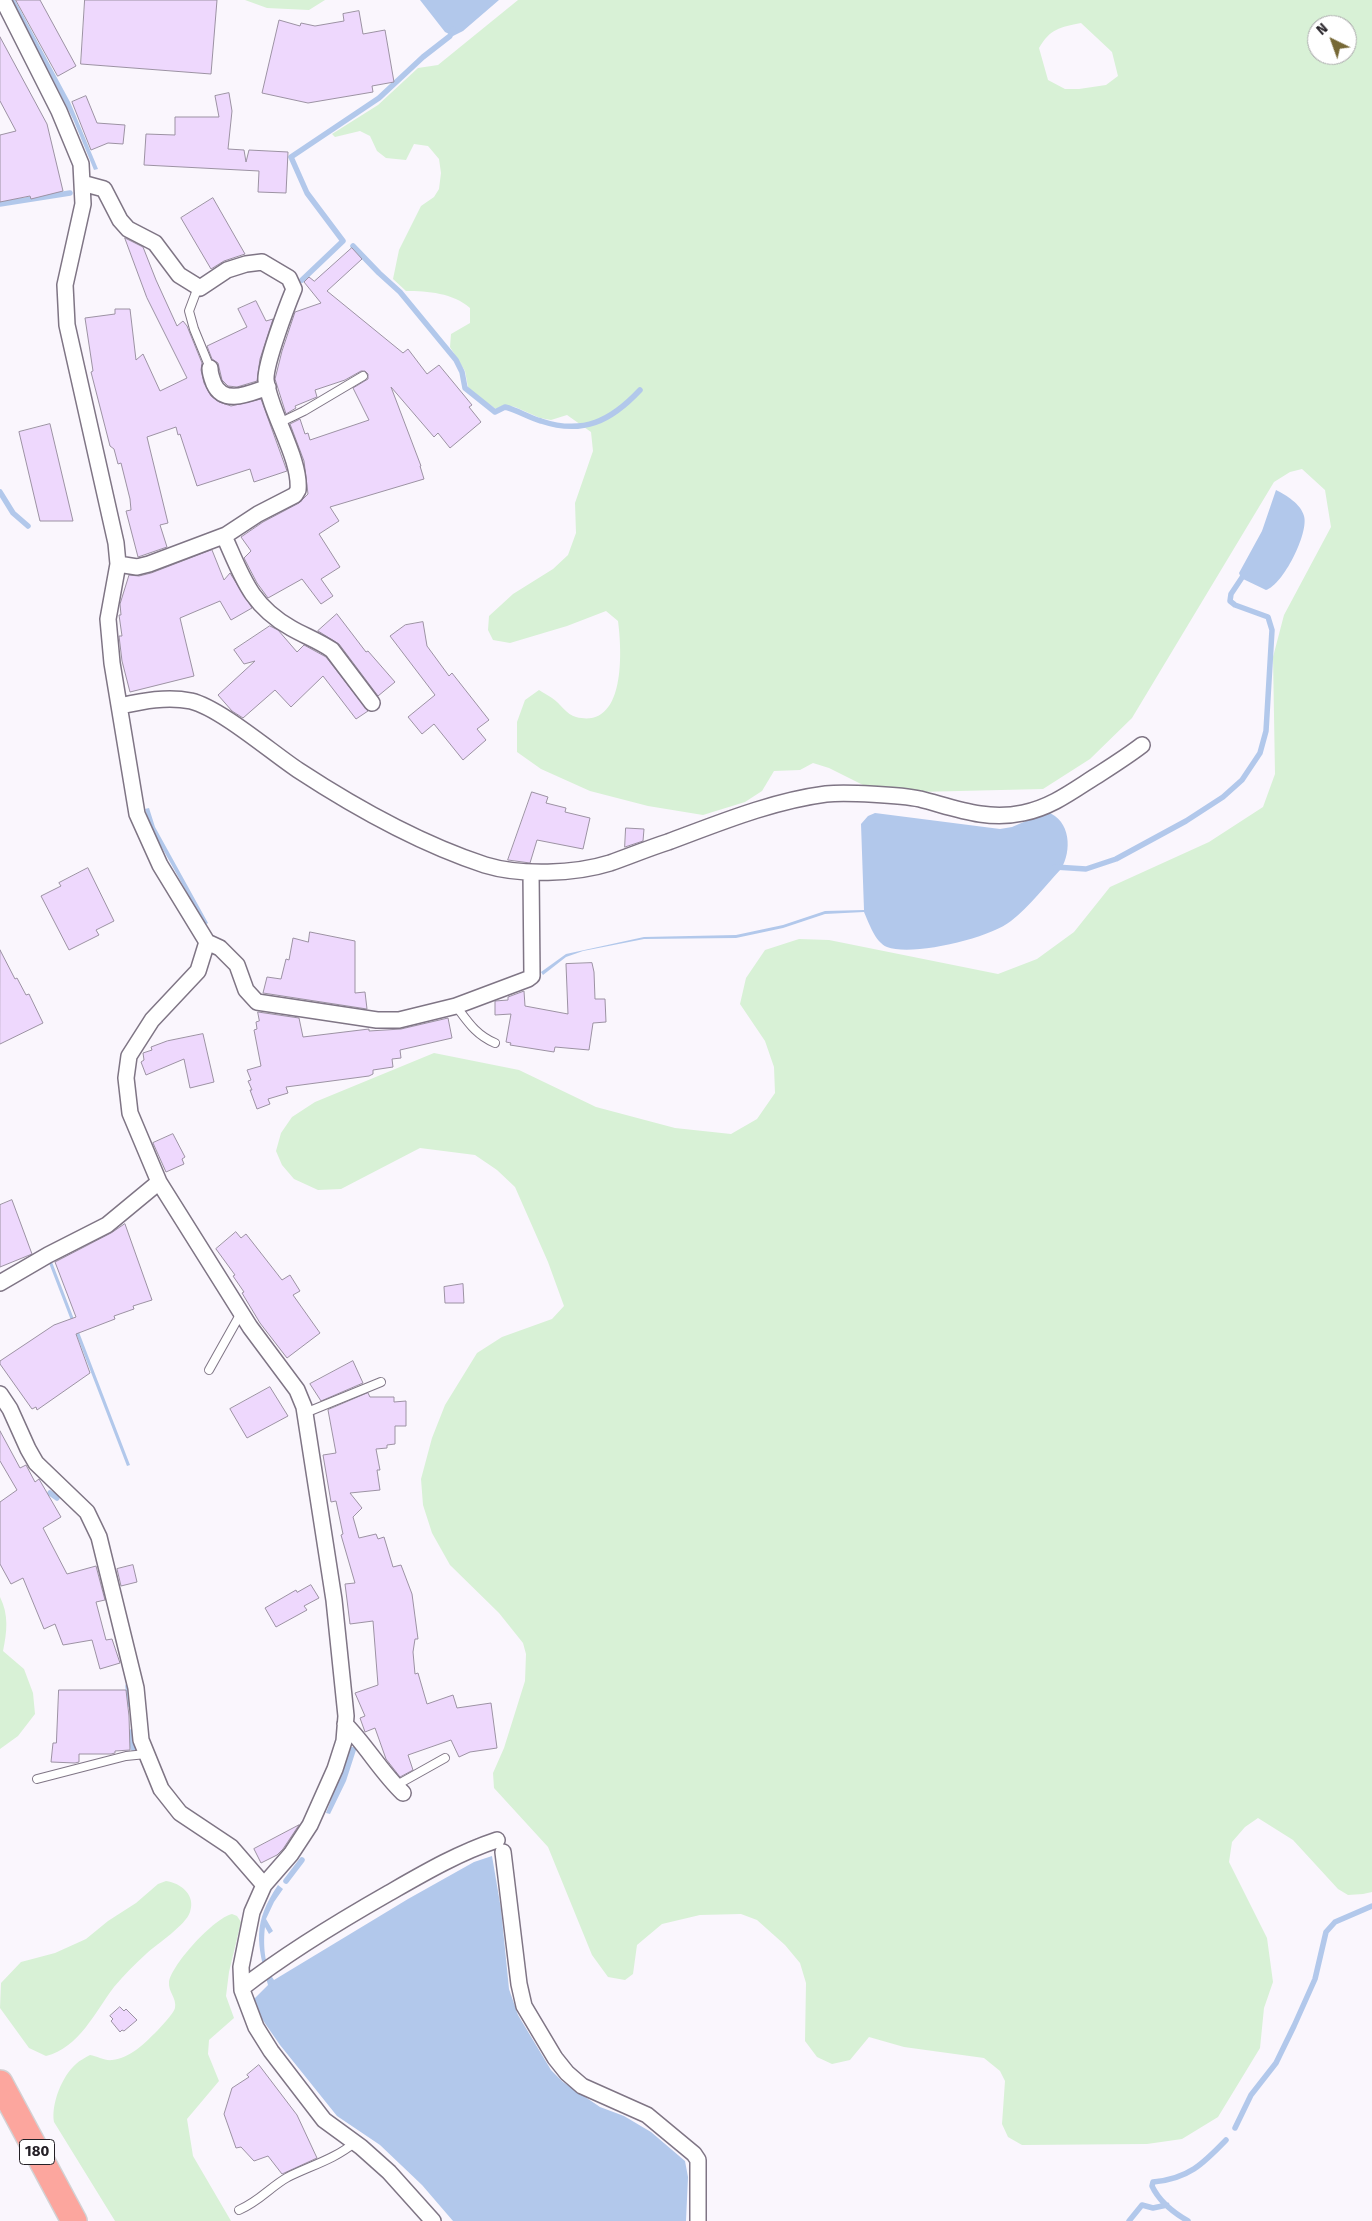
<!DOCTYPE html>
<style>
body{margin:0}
#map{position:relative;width:1372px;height:2221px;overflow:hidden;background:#faf6fd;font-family:"Fira Sans",sans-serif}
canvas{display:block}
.north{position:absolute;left:1307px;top:15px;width:50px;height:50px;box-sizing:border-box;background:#fff;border:1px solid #a7a6a8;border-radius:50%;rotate:318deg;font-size:14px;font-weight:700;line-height:20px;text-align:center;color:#242026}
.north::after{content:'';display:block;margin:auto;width:18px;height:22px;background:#766835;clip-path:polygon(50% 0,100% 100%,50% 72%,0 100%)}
</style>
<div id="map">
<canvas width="1372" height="2221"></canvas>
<div class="north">N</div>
</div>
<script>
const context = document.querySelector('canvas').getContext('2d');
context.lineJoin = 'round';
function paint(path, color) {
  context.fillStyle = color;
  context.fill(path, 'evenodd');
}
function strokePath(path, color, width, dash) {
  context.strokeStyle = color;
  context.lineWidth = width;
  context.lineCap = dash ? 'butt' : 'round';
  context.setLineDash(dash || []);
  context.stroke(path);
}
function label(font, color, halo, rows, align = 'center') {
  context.font = font + ' "Fira Sans",sans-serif';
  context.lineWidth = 5;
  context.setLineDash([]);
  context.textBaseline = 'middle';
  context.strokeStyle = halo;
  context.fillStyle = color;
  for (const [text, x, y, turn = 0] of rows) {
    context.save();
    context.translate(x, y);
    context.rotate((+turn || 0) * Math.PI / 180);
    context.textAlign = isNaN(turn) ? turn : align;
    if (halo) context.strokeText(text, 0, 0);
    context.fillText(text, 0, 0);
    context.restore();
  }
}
const green = new Path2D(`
 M245,0H325L309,10L267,8Z
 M518,0H1372V1892L1363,1894L1348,1895L1338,1889L1293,1840L1258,1818L1245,1827L1232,1842L1229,1862L1267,1938L1273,1982L1264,2008L1260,2048L1218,2117L1182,2139L1147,2144L1022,2145L1008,2137L1002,2124L1005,2081L1000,2071L984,2058L904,2047L869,2037L850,2060L832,2064L817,2057L805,2041L806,1983L800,1963L785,1945L757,1920L741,1914L700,1915L662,1924L637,1945L633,1974L625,1980L608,1977L592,1955L548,1847L494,1788L493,1773L504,1748L525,1681L526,1654L523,1643L499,1613L450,1565L432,1533L423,1505L421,1479L432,1438L445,1405L477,1353L502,1337L552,1319L564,1306L548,1262L515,1187L497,1170L475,1155L420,1148L341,1189L318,1190L294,1179L282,1165L276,1151L281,1133L292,1117L315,1102L434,1053L519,1070L596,1107L675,1128L731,1134L757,1119L775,1093L774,1067L765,1041L740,1004L746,978L765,950L799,939L829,940L998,974L1037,959L1074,932L1110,887L1209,842L1263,807L1275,774L1273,657L1284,615L1331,527L1325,490L1302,469L1290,472L1274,482L1132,718L1090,759L1043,789L917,792L871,789L829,768L813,763L800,770L774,771L762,791L745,802L703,815L648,806L590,791L541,769L517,752V722L525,700L539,690C543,693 548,695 552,698C560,703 567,715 576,717C626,730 622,651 618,621L606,611L567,626L510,643L493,640L488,630L489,616L513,594L553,569L568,555L576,533L575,503L593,451L591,432L567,415L551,420L540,418L515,407L504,405L496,409L476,395L468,387L465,371L450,347L451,334L470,323V308C453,293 428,291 406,291L393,279L399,250L421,206L434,197L439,189L441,173L439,159L428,146L414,144L406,160L386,158L377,151L370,136L360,131L335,137L332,134L378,105L418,68L438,65ZM1081,23L1112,52L1118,76L1106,85L1079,89H1065L1048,80L1039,48C1050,29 1060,27 1081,23ZM1317,25H1347V55H1317Z
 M0,1597C9,1615 7,1632 3,1651L24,1669L33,1693L35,1714L18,1736L0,1749Z
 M166,1881C181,1883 196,1895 190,1912C186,1925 157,1944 146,1954C135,1964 124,1975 114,1987C95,2012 79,2048 46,2056L29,2048L0,2008L1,1983L21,1962L55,1953L86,1939L108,1921L136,1903L158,1884Z
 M232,1914L237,1916L241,1922L229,1972L226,1996L234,2018L209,2040L208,2054L219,2081L187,2119L193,2156L231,2221H115L54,2122C51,2104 62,2076 76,2064C80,2060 85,2058 90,2055C97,2056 105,2061 112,2060C121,2059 129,2055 136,2050C144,2045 173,2016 175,2008C177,1998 168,1992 169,1982C172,1964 214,1918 232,1914Z`);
const water = new Path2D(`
 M12,0H15L70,102L98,169L94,170L73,119Z
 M420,0H499L463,31L453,36L445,32Z
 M1276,490C1286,495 1301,504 1304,516C1309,533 1283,585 1266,590L1241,578L1239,573L1262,531Z
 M149,808L155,827L208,923L205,925L151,828L145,809Z
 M1047,812C1071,820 1072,851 1061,869C1045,886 1030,906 1011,921C990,938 912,957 887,947C875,942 869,923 864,912L825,914L783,928L736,938L644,939L583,951L566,957L543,975L541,972L566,954L644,937L736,935L783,925L825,911L864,910L861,824L868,816L875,813L1000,829L1012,827Z
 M52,1262L130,1465L127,1466L49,1263Z
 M351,1747H357L346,1781L330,1814L326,1813Z
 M492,1856L501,1909L509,1989L518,2015L551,2070L563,2082L600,2107L624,2116L651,2132L685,2161L688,2177L686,2221H453L422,2185L380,2145L337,2116L280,2045L262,2019L254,1999L268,1985C257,1943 252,1924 278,1885L283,1889L274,1902L266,1919L273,1931L269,1934L265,1927C263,1943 264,1966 274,1980L408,1899L474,1862Z`);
const stream = new Path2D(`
 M0,204L70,193
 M353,246L379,273L400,292L456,360L462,372L465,388L495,412L505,407C517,410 528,417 541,421C583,435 611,421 640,390
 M302,280L343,241L307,193L291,157L379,98L423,57L450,36L453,29
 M0,492L13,513L28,526
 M1055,867L1086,869L1116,859L1186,821L1223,797L1242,780L1260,753L1266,731L1272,630L1268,617L1235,605L1230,601L1231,594L1245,573
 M50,1493L57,1498
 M128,1686L130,1705
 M130,1732L133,1748
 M286,1881L302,1860
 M1235,2128L1251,2095L1276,2063L1294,2026L1315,1979L1326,1932L1335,1922L1372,1906
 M1129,2221L1142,2205L1153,2208L1167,2205
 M1188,2221C1174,2213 1159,2201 1152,2186L1153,2182C1188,2179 1203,2164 1226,2140`);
const building = new Path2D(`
 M16,0H40L76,66L58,76Z
 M85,0H217L211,74L81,64Z
 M359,11L363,34L385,30L394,82L372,86L373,92L308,103L262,93L279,20L300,26L301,23L315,26L344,21L343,14Z
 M0,37L47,124L63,191L31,199L30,196L0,202V135L16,131L0,101Z
 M229,93L232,111L228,149L244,150L246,162L249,150L288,152L286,193L258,192L259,171L144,165L146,134L175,135V117H219L215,96Z
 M86,96L97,123L125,125L123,144L108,143L91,150L72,102Z
 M213,198L245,254L224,261L211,269L181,218Z
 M125,238L143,247L156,280L177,326L183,321L187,326L202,363L201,370L204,383L211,396L219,402L231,406L261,399L287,471L254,482L250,469L197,486L180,434L178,435L176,427L147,437L168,523L160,525L167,547L138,557L126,511L131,510L130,499L121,463L118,464L114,449L110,446L91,372L93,371L85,318L115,314V309H130L136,360L143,354L160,391L187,378L147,298Z
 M352,248L362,259L327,291L403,353L408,349L427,374L439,365L472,405L469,407L481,422L450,448L438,433L434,437L391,387L421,466H420L424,479L330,507L339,521L319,534L340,567L321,579L333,596L321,604L302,579L268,598L257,583L245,560L244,558L251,551L241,537L263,522L299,503L308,494L304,461L290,424L300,419L305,434L308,433L310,440L369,420L353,388L368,379V374L365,371H361L345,380L315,390L317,397L295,406L296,408L286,414L275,379L282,351L295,312L321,303L304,282L309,277L314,281Z
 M256,301L266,321L273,319L260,359L257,381L237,387L228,386L222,380L218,363L212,359L207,346L247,327L238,309Z
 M50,424L73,521H40L19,432Z
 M212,550L224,580L230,573L252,608L231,620L220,601L180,618L194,676L130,692L122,661L119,636H122L119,615H121L120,604L129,575L139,576L151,573Z
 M337,614L366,652L368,651L395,682L378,696L339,644L318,631Z
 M423,622L427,646L449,676L452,673L489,720L477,729L486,740L463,760L434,724L422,734L408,717L435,695L390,636L405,625Z
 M270,626L278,630L297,652L304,645L326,657L368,711L356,719L323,676L291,707L275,690L243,718L232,711L218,695L255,661L244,664L234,650Z
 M532,792L548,797L546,803L566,808L565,812L590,818L583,849L537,840L530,863L508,860Z
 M626,828L644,829L643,841L625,847Z
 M88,868L114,921L96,930L99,935L69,950L41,896L61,886L59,883Z
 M310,932L355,941V993L365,992L367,1009L263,993L267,977L281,979L286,959L289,960L293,938L308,942Z
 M0,950L15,979L17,978L26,995L29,994L43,1023L0,1044Z
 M592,963L594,972L595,999H605L606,1022L593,1023L589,1050L555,1047L554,1052L510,1045L511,1043L506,1042L511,1014L495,1015V1001L508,1000V997L524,991L525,1006L568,1014L566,964Z
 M258,1012L299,1018L303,1037L369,1029V1031L401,1029L448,1018L452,1038L400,1050L401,1058L392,1059L393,1067L373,1070V1074L369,1076L286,1087L288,1093L268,1099L270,1104L257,1109L250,1090H252L248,1081L251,1080L247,1070L261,1066L254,1030L257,1029L256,1022L259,1021Z
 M203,1034L214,1082L190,1088L184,1059L146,1075L141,1062L144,1060L143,1053L152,1050L151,1047L167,1041Z
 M173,1134L185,1157L182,1159L184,1164L166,1172L153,1143Z
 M12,1200L32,1254L0,1267V1205Z
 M125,1224L152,1300L133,1306L134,1309L114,1316L115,1319L76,1334L90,1373L37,1410L36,1407L32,1409L0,1364V1361L54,1325L76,1317L55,1262L111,1233Z
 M236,1232L241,1238L246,1234L282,1280L290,1275L300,1291L293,1295L320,1333L287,1358L260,1323L242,1293L244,1292L233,1276L235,1275L216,1249Z
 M463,1284L464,1303H445L444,1287Z
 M353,1361L363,1383L321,1401L310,1384Z
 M270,1387L288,1416L247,1438L230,1409Z
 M368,1393L370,1397H394V1402L406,1401V1426H395V1444L387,1445V1448L376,1449L380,1470H377L380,1490L350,1493L362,1508L353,1517L359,1538L376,1534L378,1539L384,1537L393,1567L401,1565L412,1594L418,1639H415L413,1652L415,1674L418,1673L427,1704L453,1695L457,1708L491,1703L497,1748L470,1752L459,1757L451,1740L408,1755L413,1770L400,1777L386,1759L375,1728L365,1732L360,1718L365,1716L355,1693L378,1685L373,1621L350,1624L345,1584L355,1583L341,1535L343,1534L336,1501L331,1502L323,1455L336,1453L328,1410Z
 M0,1431L20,1468L26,1465L35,1482L39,1479L61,1517L43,1528L67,1574L96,1566L105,1600L96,1602L106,1640L112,1639L120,1663L100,1669L92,1640L63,1645L55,1624L44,1629L23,1578L11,1584L0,1564V1502L17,1490L0,1461Z
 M133,1565L137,1582L121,1586L117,1569Z
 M311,1585L319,1598L304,1606L307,1610L276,1627L265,1608L296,1590L297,1592Z
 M59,1690H126L129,1716L130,1750L115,1751V1753L111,1754H79V1762L75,1763L51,1762L53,1743H56Z
 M299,1825L283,1849L277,1855L261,1863L254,1849Z
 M120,2007L124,2011L126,2009L137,2020L124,2031L122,2030L120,2032L111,2021L113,2019L110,2016Z
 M259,2065L297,2115L317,2158L282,2174L268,2156L254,2161L241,2147L236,2148L224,2114L232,2088L249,2077L247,2075Z`);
const service = new Path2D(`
 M198,287L189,311L194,329L210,368
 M279,423L304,411L363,376
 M456,1006C468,1022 476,1035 495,1043
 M209,1370L241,1313
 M305,1413L381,1382
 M37,1779L126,1756L146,1754
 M395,1786L445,1758
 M239,2210C260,2201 270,2187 288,2177C310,2166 335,2159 354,2143`);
const minor = new Path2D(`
 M3,0L59,111L81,164L83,204L65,285L67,325L116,543L118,564L108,619L112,663L137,814L160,865L207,942L220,948L237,965L246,990L257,1002L377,1020H399L456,1006L528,979L532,976L531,872
 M82,183L104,189L120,220L128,229L155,243L179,275L200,288L227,270L246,264L262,262L289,278L294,289C287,306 265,364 266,380C270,413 301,459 298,490L295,495L258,514L226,535L149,564L137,567L118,564
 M210,368C210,373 212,379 214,384C224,406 250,393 268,387
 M224,536C242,576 250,605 291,628C305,636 319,641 332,650L372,703
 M120,706C143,701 167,696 191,701C220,708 271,752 298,770C356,808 418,843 485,865C521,876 575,874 610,863C630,856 649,848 668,842C719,823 772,801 826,794C846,792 901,795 920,799C955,808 986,821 1023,813C1053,807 1075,789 1101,773C1115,764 1129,755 1142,745
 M207,942L198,971L152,1020L129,1056L126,1078L130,1113L159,1182L250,1327L297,1390L304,1407L334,1600L346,1716L344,1741L335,1769L310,1825L291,1854L264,1885L252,1912L241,1967L242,1990L256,2027L271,2051L324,2120L361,2147L389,2172L433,2221
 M0,1283L48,1255L107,1225L159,1182
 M0,1394L10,1409L28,1449L36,1463L87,1512L99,1537L136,1688L141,1740L161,1789L180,1813L231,1847L264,1885
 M345,1724C366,1745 381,1772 403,1793
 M503,1852L519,1984L524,2006L555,2058L567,2073L582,2086L647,2115L694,2154L698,2160V2221
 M242,1988C288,1952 338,1922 389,1893C424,1873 458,1853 497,1840`);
const trunk = new Path2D(`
 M0,2083L74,2221`);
const shields = [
 [37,2152,35]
];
const shieldNames = [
 ["180",37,2152]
];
paint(green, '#d8f1d6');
paint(water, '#b2c8eb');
strokePath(stream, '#b2c8eb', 5.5);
paint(building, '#eed8fd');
strokePath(building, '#9c92a3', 1);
strokePath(service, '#7f7585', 10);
strokePath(minor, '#7f7585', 18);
strokePath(trunk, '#d3d2d4', 28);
strokePath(service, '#fff', 8);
strokePath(minor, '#fff', 15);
strokePath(trunk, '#fca69e', 25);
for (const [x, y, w] of shields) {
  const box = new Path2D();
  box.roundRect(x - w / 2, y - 12.5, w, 25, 4);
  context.fillStyle = '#fff';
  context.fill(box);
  strokePath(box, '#242026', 1);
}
label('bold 15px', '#242026', null, shieldNames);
</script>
